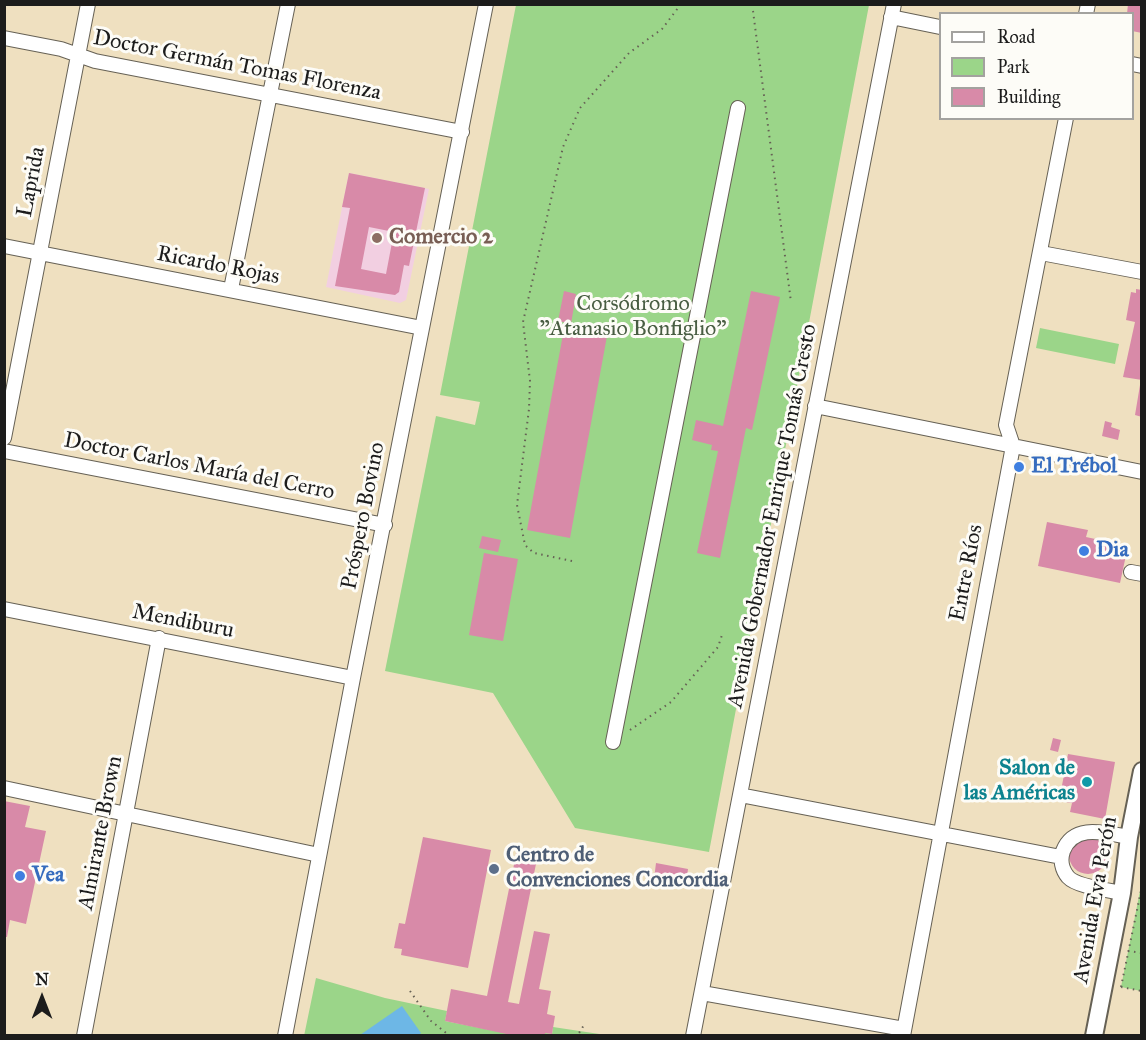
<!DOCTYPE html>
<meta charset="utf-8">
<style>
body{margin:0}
#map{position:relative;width:1146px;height:1040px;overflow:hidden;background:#efe0c0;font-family:"IM FELL Great Primer",serif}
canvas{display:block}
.frame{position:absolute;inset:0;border:6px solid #1c1c1c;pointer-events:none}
.legend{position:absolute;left:939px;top:12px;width:195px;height:108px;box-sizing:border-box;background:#fdfcf7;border:2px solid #a3a29f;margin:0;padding:8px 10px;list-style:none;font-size:18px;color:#1c1c1c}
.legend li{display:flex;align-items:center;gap:12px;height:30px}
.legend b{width:30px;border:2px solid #a3a29f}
.north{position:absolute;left:12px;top:968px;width:60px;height:60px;-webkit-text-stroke:4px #fdfcf7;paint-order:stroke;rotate:0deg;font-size:16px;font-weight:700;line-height:24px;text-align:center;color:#1c1c1c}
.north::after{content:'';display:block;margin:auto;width:21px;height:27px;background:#1c1c1c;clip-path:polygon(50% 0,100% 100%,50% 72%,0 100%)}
</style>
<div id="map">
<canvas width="1146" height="1040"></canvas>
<div class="frame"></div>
<ul class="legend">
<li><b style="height:8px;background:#fff"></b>Road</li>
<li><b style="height:16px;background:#9bd589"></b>Park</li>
<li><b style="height:16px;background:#d88aa8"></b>Building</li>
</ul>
<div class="north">N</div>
</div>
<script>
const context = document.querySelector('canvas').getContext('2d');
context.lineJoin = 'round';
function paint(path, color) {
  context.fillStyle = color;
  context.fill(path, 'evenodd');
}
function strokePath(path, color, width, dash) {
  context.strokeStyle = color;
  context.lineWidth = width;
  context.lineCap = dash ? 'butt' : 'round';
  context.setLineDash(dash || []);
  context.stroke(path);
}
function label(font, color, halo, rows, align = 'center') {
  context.font = font + ' "IM FELL Great Primer",serif';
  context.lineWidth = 6;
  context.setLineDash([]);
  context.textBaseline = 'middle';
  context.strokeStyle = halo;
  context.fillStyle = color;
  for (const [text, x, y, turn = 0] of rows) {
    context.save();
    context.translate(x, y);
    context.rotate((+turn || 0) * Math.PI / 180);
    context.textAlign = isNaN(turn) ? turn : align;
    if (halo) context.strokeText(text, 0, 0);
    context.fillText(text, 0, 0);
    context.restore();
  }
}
const built = new Path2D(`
 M349,173L429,189L406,300L400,303L326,287Z`);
const green = new Path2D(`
 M516,5H869L709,852L575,828L493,693L385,671L436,416L475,425L480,402L440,395Z
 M1040,328L1119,344L1115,364L1036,348Z
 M1141,886V991L1121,987Z
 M316,978L385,998L447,1011L445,1021L516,1035L304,1036Z
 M553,1027L606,1035L545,1036V1033L552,1034Z`);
const water = new Path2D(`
 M402,1006L421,1033L419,1035H360Z`);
const building = new Path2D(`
 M1128,4H1142V33L1132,31V14H1127Z
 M349,173L425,188L409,266L404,265L399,292L395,295L335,286L350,208L342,207ZM369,227L394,232L386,274L361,269Z
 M1136,289L1142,290V380L1123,377L1135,322L1126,320L1131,292L1136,293Z
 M564,291L576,294L571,324L558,321Z
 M751,291L780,297L752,430L746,428L720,558L697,553L718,451L711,450L712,445L692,440L696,420L723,426Z
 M564,329L607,336L570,538L527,530Z
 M1140,385L1142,386V417L1135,415Z
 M1105,421L1112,423L1111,427L1120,430L1118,440L1102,436Z
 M1047,522L1088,530L1086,537L1128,546L1120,583L1038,566Z
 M482,536L501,540L498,552L479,548Z
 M484,553L518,559L503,641L469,635Z
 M1053,738L1061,740L1058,752L1050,750Z
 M1068,754L1115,762L1105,819L1070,812L1072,803L1059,801Z
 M4,801L30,806L25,827L46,831L26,924L10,920L7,937H4Z
 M1069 855a19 19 0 1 1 38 0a19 19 0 1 1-38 0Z
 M423,837L491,850L468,968L401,955L402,949L394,948L399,923L405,924Z
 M517,850L538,854L508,1002L519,1004L534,931L550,934L539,989L551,991L547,1014L555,1016L552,1034L545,1033V1036H516L445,1021L451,989L487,996Z
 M656,863L688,869L686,884L654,879Z`);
const path = new Path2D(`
 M753,11L791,302
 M572,561L534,553L525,545L517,505L529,409L530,381L523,322L563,147L580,108L629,53L662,29L678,8
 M630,730L671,702L718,647L723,632
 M1128,951L1142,953
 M1121,987L1142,886
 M1121,987L1142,991
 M410,991L431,1021L450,1036
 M492,1036L493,1031
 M574,1036L579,1033L584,1025`);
const minor = new Path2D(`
 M1086,14L1088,4
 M891,17L940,27
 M4,38L61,49L95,61L462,132
 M1132,64L1142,66
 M4,246L422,328
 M1041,253L1142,272
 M231,289L288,4
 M815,406L1142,472
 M4,438L88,4
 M4,451L385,525
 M1131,572L1142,574
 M4,609L353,678
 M613,742L738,108
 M4,788L319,855
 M740,795L1061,857
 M1122,893C1109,890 1077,887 1068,877C1062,870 1060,860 1063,851C1074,823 1105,833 1129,837
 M702,993L904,1029
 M84,1036L159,638
 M285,1036L353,678L486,4
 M693,1036L894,4
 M903,1036L1013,446L1006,425L1066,118`);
const major = new Path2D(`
 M1094,1036L1122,893L1129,837L1142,771`);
const markers = [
 [377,238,6,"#8d6e63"],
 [1019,467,6,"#3f7fe0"],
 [1084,551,6,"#3f7fe0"],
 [1087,782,6,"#0f9aa8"],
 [494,869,6,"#5c6f8a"],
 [20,876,6,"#3f7fe0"]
];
const streetNames = [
 ["Doctor Germán Tomas Florenza",237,66,11],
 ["Laprida",32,182,-79],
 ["Ricardo Rojas",218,266,11],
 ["Doctor Carlos María del Cerro",199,467,11],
 ["Próspero Bovino",364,516,-79],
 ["Avenida Gobernador Enrique Tomás Cresto",773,516,-79],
 ["Entre Ríos",967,573,-79],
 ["Mendiburu",183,622,11],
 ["Almirante Brown",101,833,-79],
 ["Avenida Eva Perón",1096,900,-80]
];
const educationNames = [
 ["Comercio 2",389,238]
];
const parkNames = [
 ["Corsódromo",633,305],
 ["\"Atanasio Bonfiglio\"",633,330]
];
const shopNames = [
 ["El Trébol",1031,467],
 ["Dia",1096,551],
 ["Vea",32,876]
];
const cultureNames = [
 ["Salon de",1075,769],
 ["las Américas",1075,794]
];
const serviceNames = [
 ["Centro de",506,856],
 ["Convenciones Concordia",506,881]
];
paint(built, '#f2cfe1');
paint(green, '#9bd589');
paint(water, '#6db7e6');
paint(building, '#d88aa8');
strokePath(minor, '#666155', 16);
strokePath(major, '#666155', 20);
strokePath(path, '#666155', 2, [1.5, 4.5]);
strokePath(minor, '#fff', 14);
strokePath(major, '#fff', 16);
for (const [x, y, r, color] of markers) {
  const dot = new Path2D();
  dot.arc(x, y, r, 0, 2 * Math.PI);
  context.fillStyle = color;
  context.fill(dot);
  strokePath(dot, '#fdfcf7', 2);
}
label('22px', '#1c1c1c', '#fdfcf7', streetNames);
label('bold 22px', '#785e54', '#fdfcf7', educationNames, 'left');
label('22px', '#485d42', '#fdfcf7', parkNames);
label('bold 22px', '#366cbe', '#fdfcf7', shopNames, 'left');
label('bold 22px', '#0d838f', '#fdfcf7', cultureNames, 'right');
label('bold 22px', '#4e5e75', '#fdfcf7', serviceNames, 'left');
</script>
